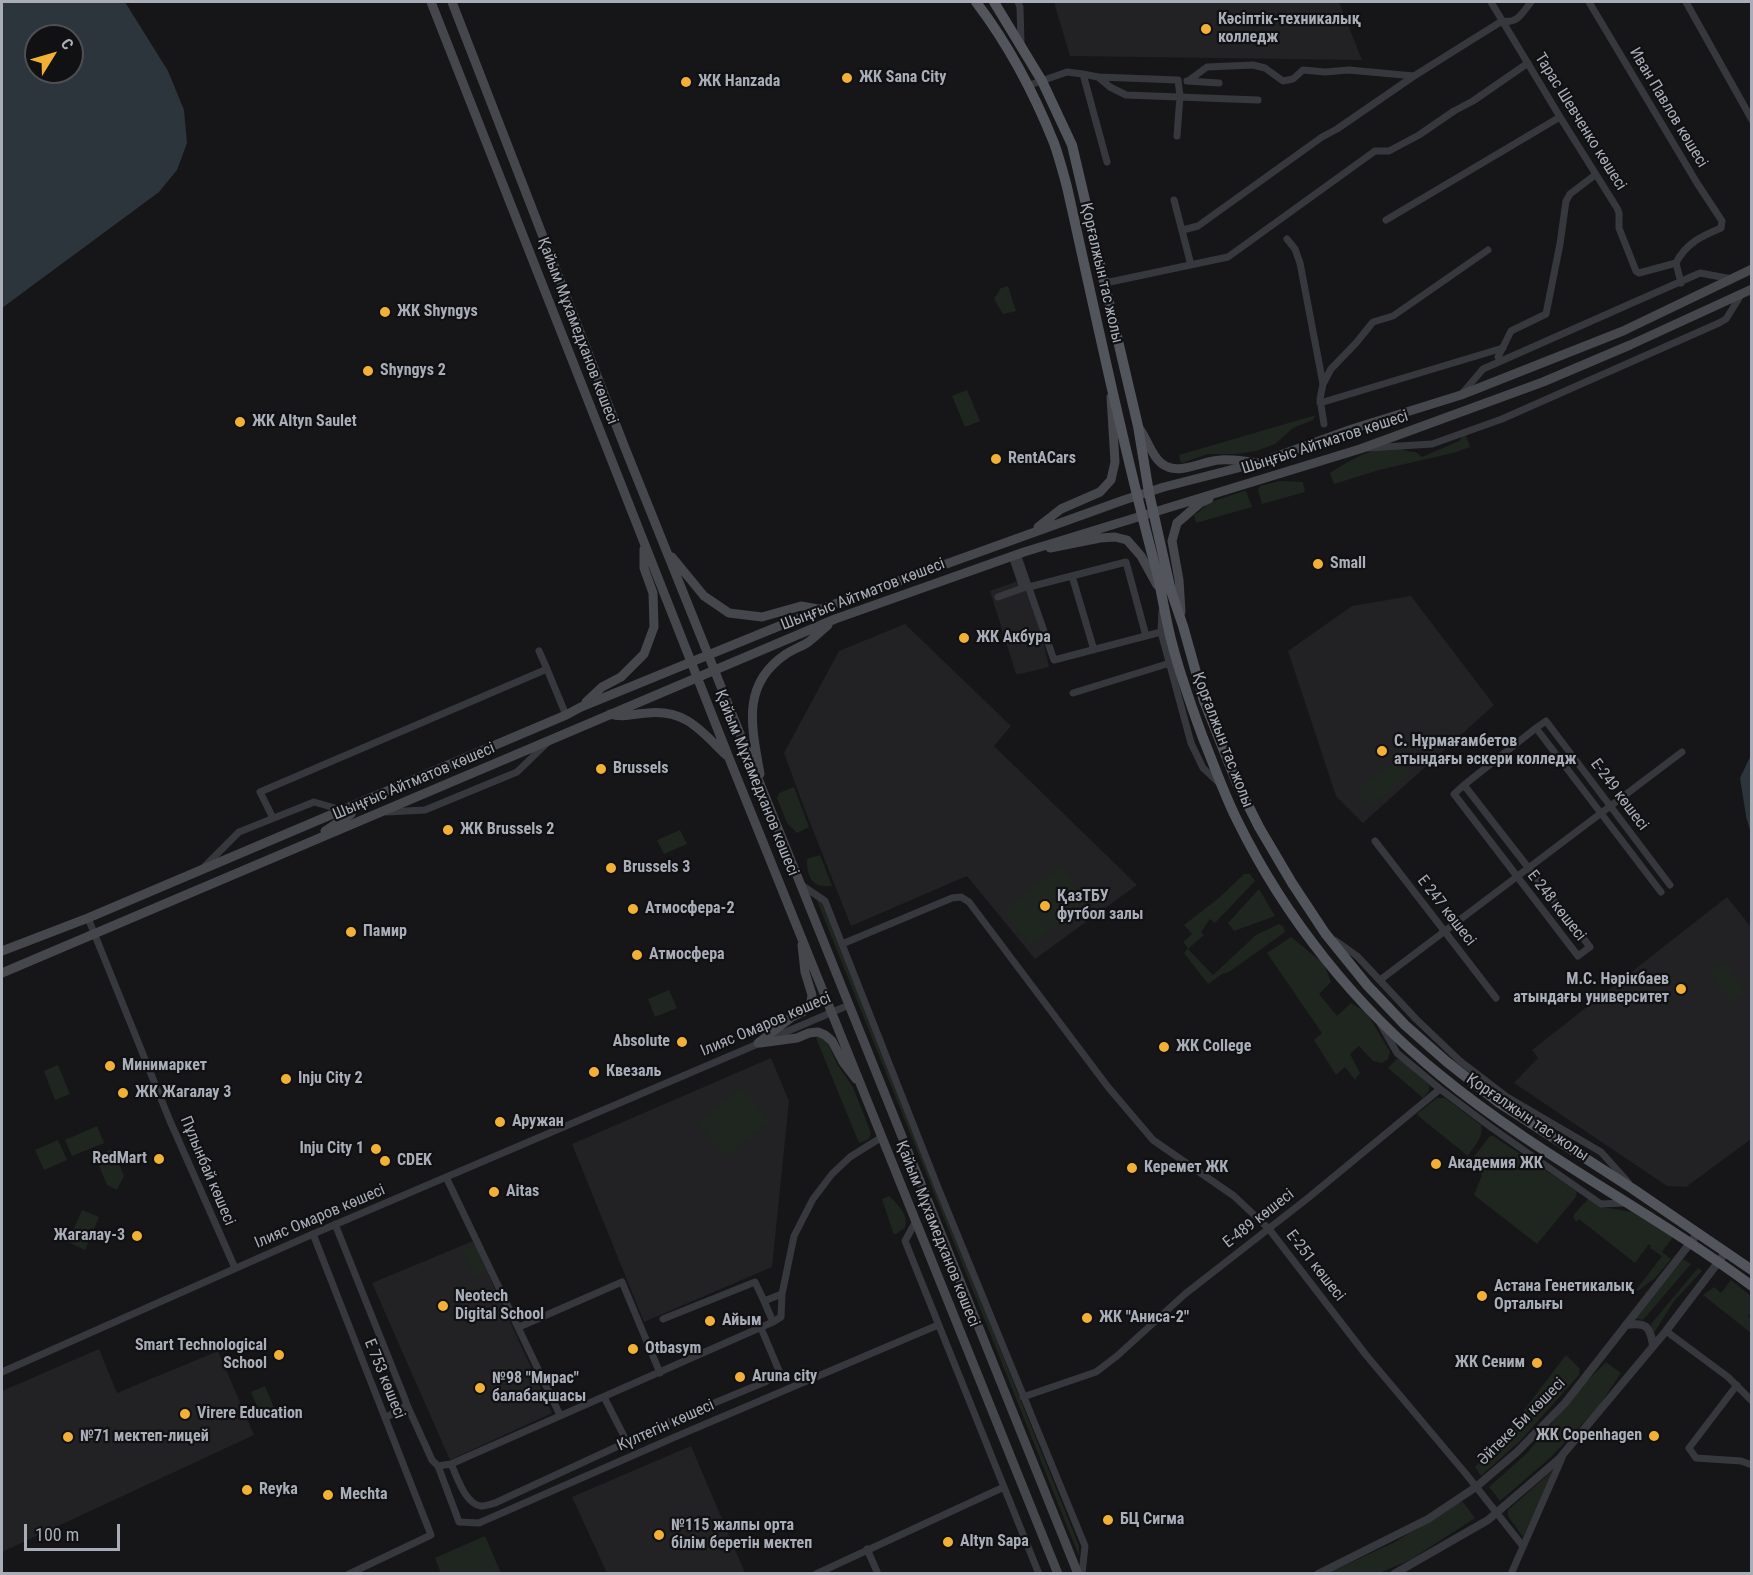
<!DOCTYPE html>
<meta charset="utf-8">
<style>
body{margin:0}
#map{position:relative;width:1753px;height:1575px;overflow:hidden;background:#161618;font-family:"Roboto Condensed",sans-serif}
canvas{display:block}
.frame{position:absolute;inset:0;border:3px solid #a8adb8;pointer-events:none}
.north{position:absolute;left:24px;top:24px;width:60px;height:60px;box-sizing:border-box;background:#111113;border:2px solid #4d4f55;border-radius:50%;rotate:53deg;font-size:16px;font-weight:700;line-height:24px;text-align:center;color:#a8adb8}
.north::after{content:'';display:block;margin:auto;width:21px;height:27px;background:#f2b134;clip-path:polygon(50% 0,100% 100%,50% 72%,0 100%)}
.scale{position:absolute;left:24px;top:1524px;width:96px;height:27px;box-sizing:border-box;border:3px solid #a8adb8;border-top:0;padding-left:8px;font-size:18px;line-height:21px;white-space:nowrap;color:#a8adb8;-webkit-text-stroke:4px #111113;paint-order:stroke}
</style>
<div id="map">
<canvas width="1753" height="1575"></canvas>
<div class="frame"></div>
<div class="north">С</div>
<div class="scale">100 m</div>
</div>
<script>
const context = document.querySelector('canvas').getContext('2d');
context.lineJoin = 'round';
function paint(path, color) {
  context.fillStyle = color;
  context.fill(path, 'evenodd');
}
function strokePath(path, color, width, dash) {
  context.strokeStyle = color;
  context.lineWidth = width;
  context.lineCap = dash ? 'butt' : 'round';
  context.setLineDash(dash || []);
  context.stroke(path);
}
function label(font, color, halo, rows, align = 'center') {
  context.font = font + ' "Roboto Condensed",sans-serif';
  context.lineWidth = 4.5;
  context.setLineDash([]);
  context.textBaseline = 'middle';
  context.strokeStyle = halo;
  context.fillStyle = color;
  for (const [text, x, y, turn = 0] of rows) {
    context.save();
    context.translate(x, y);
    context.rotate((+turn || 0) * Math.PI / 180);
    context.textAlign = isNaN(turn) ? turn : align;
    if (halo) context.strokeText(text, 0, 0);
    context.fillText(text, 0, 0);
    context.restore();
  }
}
const built = new Path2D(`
 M1054,2H1339L1362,60L1070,56Z
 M1029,577L1049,667L1020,674H1016L990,591Z
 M1411,596L1494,705L1363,823L1336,796L1288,651L1352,606Z
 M905,624L1011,726L994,746L1137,885L1035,959L967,876L851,926L805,810L784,753L839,651Z
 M1727,897L1751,927V1139L1686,1187L1667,1186L1514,1083L1538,1058L1532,1050Z
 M771,1058L789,1101L772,1267L644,1322L572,1144Z
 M473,1241L552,1413L450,1460L372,1283Z
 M99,1349L117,1393L218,1351L254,1435L2,1552V1391Z
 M691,1446L745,1573H607L572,1497Z`);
const green = new Path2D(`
 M1008,286L1016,311L1003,314L994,299L1001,288Z
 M967,390L980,421L965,427L952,396Z
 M1316,415L1313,420L1293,428L1275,444L1256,451L1237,454H1208L1181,463L1179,455Z
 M1465,433L1470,447L1453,453L1379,470L1334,484L1330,473C1347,462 1371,447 1392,448C1401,448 1407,452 1416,452L1422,457L1459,441Z
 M1280,481L1303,482L1305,492L1262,504L1258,490L1260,486Z
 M1244,491H1246L1252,507L1196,523L1194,515L1198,513L1208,503Z
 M1398,758L1410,775L1370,807L1356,790Z
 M794,787L809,827L797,833L787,823L777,798L779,793Z
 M680,830L687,844L664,854L657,840Z
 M820,855L832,886C811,888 807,877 807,859Z
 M1060,866L1087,901L1030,946L1003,911Z
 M1244,874H1250L1255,881L1215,923L1210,919L1201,932L1204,935L1188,949L1213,975L1256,935L1279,924L1283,926L1285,932L1229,972L1222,974L1208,984L1184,953L1188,948L1183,942L1192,934L1184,925L1220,897Z
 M1259,889L1275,916L1234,931L1228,923Z
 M816,898L821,901L1079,1546V1556Z
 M1291,937L1324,964L1331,982L1319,994L1337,1016L1351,1003L1367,1013L1390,1052L1388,1059L1382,1063L1373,1061L1359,1046L1350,1054L1360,1073L1355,1080L1345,1067L1336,1075L1314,1040L1322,1033L1267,953Z
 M1724,962L1745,991L1730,1002L1709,973Z
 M669,990L677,1008L655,1017L648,999Z
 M819,1036L828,1043L837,1064L853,1087L871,1133L869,1139L859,1143L816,1038Z
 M1397,1059L1401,1060L1429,1085V1091L1423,1098L1388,1068Z
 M58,1065L70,1094L55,1100L44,1071Z
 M741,1087L770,1122L726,1157L698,1122Z
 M1437,1098H1445L1481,1125C1484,1137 1474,1146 1468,1156L1417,1115L1418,1113Z
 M97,1126L104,1143L72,1156L65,1140Z
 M1490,1136H1493L1577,1191L1576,1197L1537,1244L1474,1195L1482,1175L1469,1163Z
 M58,1140L67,1160L44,1170L35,1150Z
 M113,1149L124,1176L117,1190L107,1185L95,1156Z
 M889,1196C898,1205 909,1213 905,1228L894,1235L882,1199Z
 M1588,1199L1602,1207L1633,1212L1673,1237L1662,1252L1671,1259L1655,1278L1638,1291L1636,1290L1662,1256L1650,1248L1651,1246L1649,1244L1635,1263L1579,1219L1576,1222L1573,1216L1584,1203L1586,1204L1585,1203Z
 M82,1210L99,1217L85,1250L68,1242Z
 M475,1245L486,1271L474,1277L462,1251Z
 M1683,1259L1691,1264L1643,1320L1634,1318Z
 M1698,1268L1702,1271L1674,1301L1654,1333L1651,1324Z
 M1731,1280L1751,1296V1312L1748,1316L1751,1319V1333L1703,1295L1714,1287L1721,1293Z
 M1566,1355L1580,1369L1579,1375L1521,1440L1481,1476L1475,1467L1505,1435Z
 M1606,1362L1621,1373L1598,1407L1551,1457L1500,1501L1489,1487L1527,1453L1583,1385Z
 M265,1386L277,1415L263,1420L251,1392Z
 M1552,1471L1549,1480L1523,1537L1508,1516V1510Z
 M1462,1501L1475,1518L1410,1560L1379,1573L1326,1574L1395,1542Z
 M485,1536L501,1573H441L435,1558Z`);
const water = new Path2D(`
 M2,2H125L168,71L184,110L187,143L177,170L159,192L2,308ZM36,36H72V72H36Z
 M1751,755H1752L1751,834L1746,816L1740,778Z`);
const minor = new Path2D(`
 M1018,2L1020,7L1021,43
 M1491,2L1560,117L1617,208L1619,213V228L1636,271L1639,273L1676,263L1681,283
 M1589,2L1697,183L1722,221L1721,228C1702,236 1686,243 1676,263
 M1686,2L1752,120
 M1083,74L1098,77L1178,80L1180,96L1177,136
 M1098,77L1110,87L1126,95L1258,100
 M1187,81L1219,83
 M1188,81L1207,67L1253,65L1265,68L1283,81L1293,79L1303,70L1325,72L1349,70L1414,76
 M1027,86L1067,72L1083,74L1107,162
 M1174,200L1191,265
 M1386,220L1560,117
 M1183,230L1198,226L1322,137L1337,129L1414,76L1502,21C1518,24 1522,13 1531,2
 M1287,239L1295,249L1300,263L1323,384
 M1105,283L1228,257L1375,151H1389L1419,135L1454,111L1473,101L1528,63
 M1498,357L1511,331L1546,314L1560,244L1566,201L1570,194L1595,175
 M1461,395L1483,369L1700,273L1732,279
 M1320,403L1503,348
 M1324,424L1320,399L1323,384L1331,369L1356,343L1373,322L1393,316L1488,250
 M1368,448L1432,444L1502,419L1719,323L1726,319L1741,295
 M1017,554L1054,660L1161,632
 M1072,576L1094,650
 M1029,587L1126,562L1146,636
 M998,597L1023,588L1012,556
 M1162,611L1161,632L1191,743L1203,768L1218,782
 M539,651L547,669
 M1073,693L1170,663
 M1536,728L1661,892
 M1464,785L1590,947L1578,956L1454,794L1464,785L1536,728L1546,721L1670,885
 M387,812L425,810L517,772L548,742
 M273,818L260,792L547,669L566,715
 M1375,841L1496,998
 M204,867L239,832L314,802L342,810
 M800,884L825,901L939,1190L1085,1546L1082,1574
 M88,918L170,1121L235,1268
 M1336,941L1357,956L1416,1019L1460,1061L1507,1097L1601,1152L1628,1182
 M842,944L952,898L961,897L969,902L1108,1087L1153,1140L1234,1196L1269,1229L1366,1355L1466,1474L1522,1545
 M1380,980L1682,752
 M1381,1025L1397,1053L1440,1089L1492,1128L1601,1204L1624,1203
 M446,1177L560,1415
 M916,1221L905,1241L1039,1574
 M335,1224L405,1399L407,1405L385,1418
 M313,1234L431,1535L349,1574
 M663,1319L755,1282L764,1301
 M773,1322L781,1317L782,1294
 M519,1327L622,1282L660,1373
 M1666,1331L1728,1377L1752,1401
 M2,1372L313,1234L849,1005
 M1737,1385L1689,1448L1696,1458L1741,1461L1752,1465
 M604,1397L627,1442L673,1420L765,1382L780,1373L761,1328
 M1023,1397L1096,1372L1117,1356L1185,1294L1308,1198L1440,1089
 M407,1405L432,1460L438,1466L451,1464L773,1322L764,1301L782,1294L794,1236L813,1199L832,1174L850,1157L882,1137
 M451,1464C457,1476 465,1504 481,1506C485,1506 491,1504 495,1503L627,1442
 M438,1466L459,1522L479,1523L675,1437L938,1325
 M867,1549L878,1574
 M816,1574L1004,1487
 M1511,1574L1562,1458`);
const tertiary = new Path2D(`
 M1626,1325C1646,1322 1650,1326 1653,1345
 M1318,1574L1428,1519L1476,1487L1517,1452L1565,1403L1698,1233
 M1394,1574L1488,1520L1559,1459L1666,1331L1726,1252`);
const secondary = new Path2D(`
 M431,2L729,758L1058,1574
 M452,2L625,448L1078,1574
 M1139,428C1147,438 1151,455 1161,463C1178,477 1201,461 1220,460C1230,459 1242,461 1252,462
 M1038,527L1061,509L1100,492L1111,480L1115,462L1111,397
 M1050,548L1100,538L1115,537L1127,540L1141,556L1157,585
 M672,557L704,596L729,613L762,617L801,606L818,609
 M1181,612L1179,580L1172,541L1177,523L1200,503L1209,499
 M586,702L602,687L621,677L644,654L654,627L653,593L644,568V549
 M610,714C622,718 634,714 647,713C686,709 701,731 726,755
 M760,774C752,728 740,685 786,654C792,650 800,647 807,643C814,638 821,631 828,625
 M325,831L351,814L354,805
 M2,951L88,918L566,715L581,707L821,609L1124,500L1164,487L1261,462L1352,429L1461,395L1623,331L1752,269
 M2,973L835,619L1024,552L1360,449L1543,382L1630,345L1752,289
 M758,1043L792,1017L803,1012L811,1002L812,995L805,972L802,945
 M760,1043L797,1038L809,1033L818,1032L825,1035L832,1041L843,1062L856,1079`);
const primary = new Path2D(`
 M976,2C1008,44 1034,93 1054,143C1059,157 1063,172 1067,187C1096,316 1123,446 1157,573C1163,598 1166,623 1173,647C1181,678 1192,708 1203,738C1214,765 1224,794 1237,820C1285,918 1356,1007 1440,1075C1537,1155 1651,1211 1752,1286
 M994,2L1042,81L1072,145L1138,426L1149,493L1171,591L1183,626L1204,701L1236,781L1259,827L1292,883L1325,933L1367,985L1405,1025L1447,1062L1498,1102L1633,1189L1752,1270`);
const markers = [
 [1206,29,6,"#f2b134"],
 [847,78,6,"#f2b134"],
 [686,82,6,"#f2b134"],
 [385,312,6,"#f2b134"],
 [368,371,6,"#f2b134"],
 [240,422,6,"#f2b134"],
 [996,459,6,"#f2b134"],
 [1318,564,6,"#f2b134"],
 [964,638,6,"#f2b134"],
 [1382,751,6,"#f2b134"],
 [601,769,6,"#f2b134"],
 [448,830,6,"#f2b134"],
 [611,868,6,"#f2b134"],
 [1045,906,6,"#f2b134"],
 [633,909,6,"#f2b134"],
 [351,932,6,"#f2b134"],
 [637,955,6,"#f2b134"],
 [1681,989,6,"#f2b134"],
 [682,1042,6,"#f2b134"],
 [1164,1047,6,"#f2b134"],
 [110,1066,6,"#f2b134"],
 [594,1072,6,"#f2b134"],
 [286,1079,6,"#f2b134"],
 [123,1093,6,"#f2b134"],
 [500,1122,6,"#f2b134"],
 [376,1149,6,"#f2b134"],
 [159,1159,6,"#f2b134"],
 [385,1161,6,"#f2b134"],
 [1436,1164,6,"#f2b134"],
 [1132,1168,6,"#f2b134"],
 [494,1192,6,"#f2b134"],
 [137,1236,6,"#f2b134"],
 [1482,1296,6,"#f2b134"],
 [443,1306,6,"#f2b134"],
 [1087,1318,6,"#f2b134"],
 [710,1321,6,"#f2b134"],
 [633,1349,6,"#f2b134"],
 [279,1355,6,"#f2b134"],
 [1537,1363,6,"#f2b134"],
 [740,1377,6,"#f2b134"],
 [480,1388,6,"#f2b134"],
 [185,1414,6,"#f2b134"],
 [1654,1436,6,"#f2b134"],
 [68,1437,6,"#f2b134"],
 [247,1490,6,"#f2b134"],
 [328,1495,6,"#f2b134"],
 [1108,1520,6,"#f2b134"],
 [659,1535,6,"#f2b134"],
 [948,1542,6,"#f2b134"]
];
const poiNames = [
 ["Кәсіптік-техникалық",1218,20],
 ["колледж",1218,38],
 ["ЖК Sana City",859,78],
 ["ЖК Hanzada",698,82],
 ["ЖК Shyngys",397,312],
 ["Shyngys 2",380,371],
 ["ЖК Altyn Saulet",252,422],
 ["RentACars",1008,459],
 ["Small",1330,564],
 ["ЖК Акбура",976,638],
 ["С. Нұрмағамбетов",1394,742],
 ["атындағы әскери колледж",1394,760],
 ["Brussels",613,769],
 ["ЖК Brussels 2",460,830],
 ["Brussels 3",623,868],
 ["ҚазТБУ",1057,897],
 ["футбол залы",1057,915],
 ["Атмосфера-2",645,909],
 ["Памир",363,932],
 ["Атмосфера",649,955],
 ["М.С. Нәрікбаев",1669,980,"right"],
 ["атындағы университет",1669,998,"right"],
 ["Absolute",670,1042,"right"],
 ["ЖК College",1176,1047],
 ["Минимаркет",122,1066],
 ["Квезаль",606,1072],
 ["Inju City 2",298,1079],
 ["ЖК Жагалау 3",135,1093],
 ["Аружан",512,1122],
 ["Inju City 1",364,1149,"right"],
 ["RedMart",147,1159,"right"],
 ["CDEK",397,1161],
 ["Академия ЖК",1448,1164],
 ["Керемет ЖК",1144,1168],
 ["Aitas",506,1192],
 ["Жагалау-3",125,1236,"right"],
 ["Астана Генетикалық",1494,1287],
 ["Орталығы",1494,1305],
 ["Neotech",455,1297],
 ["Digital School",455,1315],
 ["ЖК \"Аниса-2\"",1099,1318],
 ["Айым",722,1321],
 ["Smart Technological",267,1346,"right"],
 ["School",267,1364,"right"],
 ["Otbasym",645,1349],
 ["ЖК Сеним",1525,1363,"right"],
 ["Aruna city",752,1377],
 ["№98 \"Мирас\"",492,1379],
 ["балабақшасы",492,1397],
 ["Virere Education",197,1414],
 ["ЖК Copenhagen",1642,1436,"right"],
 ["№71 мектеп-лицей",80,1437],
 ["Reyka",259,1490],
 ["Mechta",340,1495],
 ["БЦ Сигма",1120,1520],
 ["№115 жалпы орта",671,1526],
 ["білім беретін мектеп",671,1544],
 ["Altyn Sapa",960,1542]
];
const streetNames = [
 ["Иван Павлов көшесі",1668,108,59],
 ["Тарас Шевченко көшесі",1580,122,58],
 ["Қорғалжын тас жолы",1101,273,77],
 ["Қайым Мұхамедханов көшесі",577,331,69],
 ["Шыңғыс Айтматов көшесі",1325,443,-18],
 ["Шыңғыс Айтматов көшесі",863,595,-21],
 ["Қорғалжын тас жолы",1222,740,69],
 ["Шыңғыс Айтматов көшесі",414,782,-23],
 ["Қайым Мұхамедханов көшесі",756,783,68],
 ["Е-249 көшесі",1619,795,53],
 ["Е 248 көшесі",1556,906,52],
 ["Е 247 көшесі",1446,911,52],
 ["Ілияс Омаров көшесі",766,1025,-23],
 ["Қорғалжын тас жолы",1527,1118,34],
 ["Пұлынбай көшесі",207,1171,67],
 ["Ілияс Омаров көшесі",320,1217,-23],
 ["Е-489 көшесі",1259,1219,-38],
 ["Қайым Мұхамедханов көшесі",937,1234,68],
 ["Е-251 көшесі",1315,1266,52],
 ["Е 753 көшесі",384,1379,68],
 ["Әйтеке Би көшесі",1522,1422,-45],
 ["Күлтегін көшесі",666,1426,-24]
];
paint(built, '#222225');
paint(green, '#1e261f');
paint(water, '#2c353c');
strokePath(minor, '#37383d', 7);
strokePath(tertiary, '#37383d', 8);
strokePath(secondary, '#45474d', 9);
strokePath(primary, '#53555c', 10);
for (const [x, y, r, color] of markers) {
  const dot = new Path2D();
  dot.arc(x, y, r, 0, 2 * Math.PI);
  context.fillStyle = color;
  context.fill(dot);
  strokePath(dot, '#111113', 2);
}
label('bold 16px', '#a8adb8', '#111113', poiNames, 'left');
label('16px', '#a8adb8', '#111113', streetNames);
</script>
